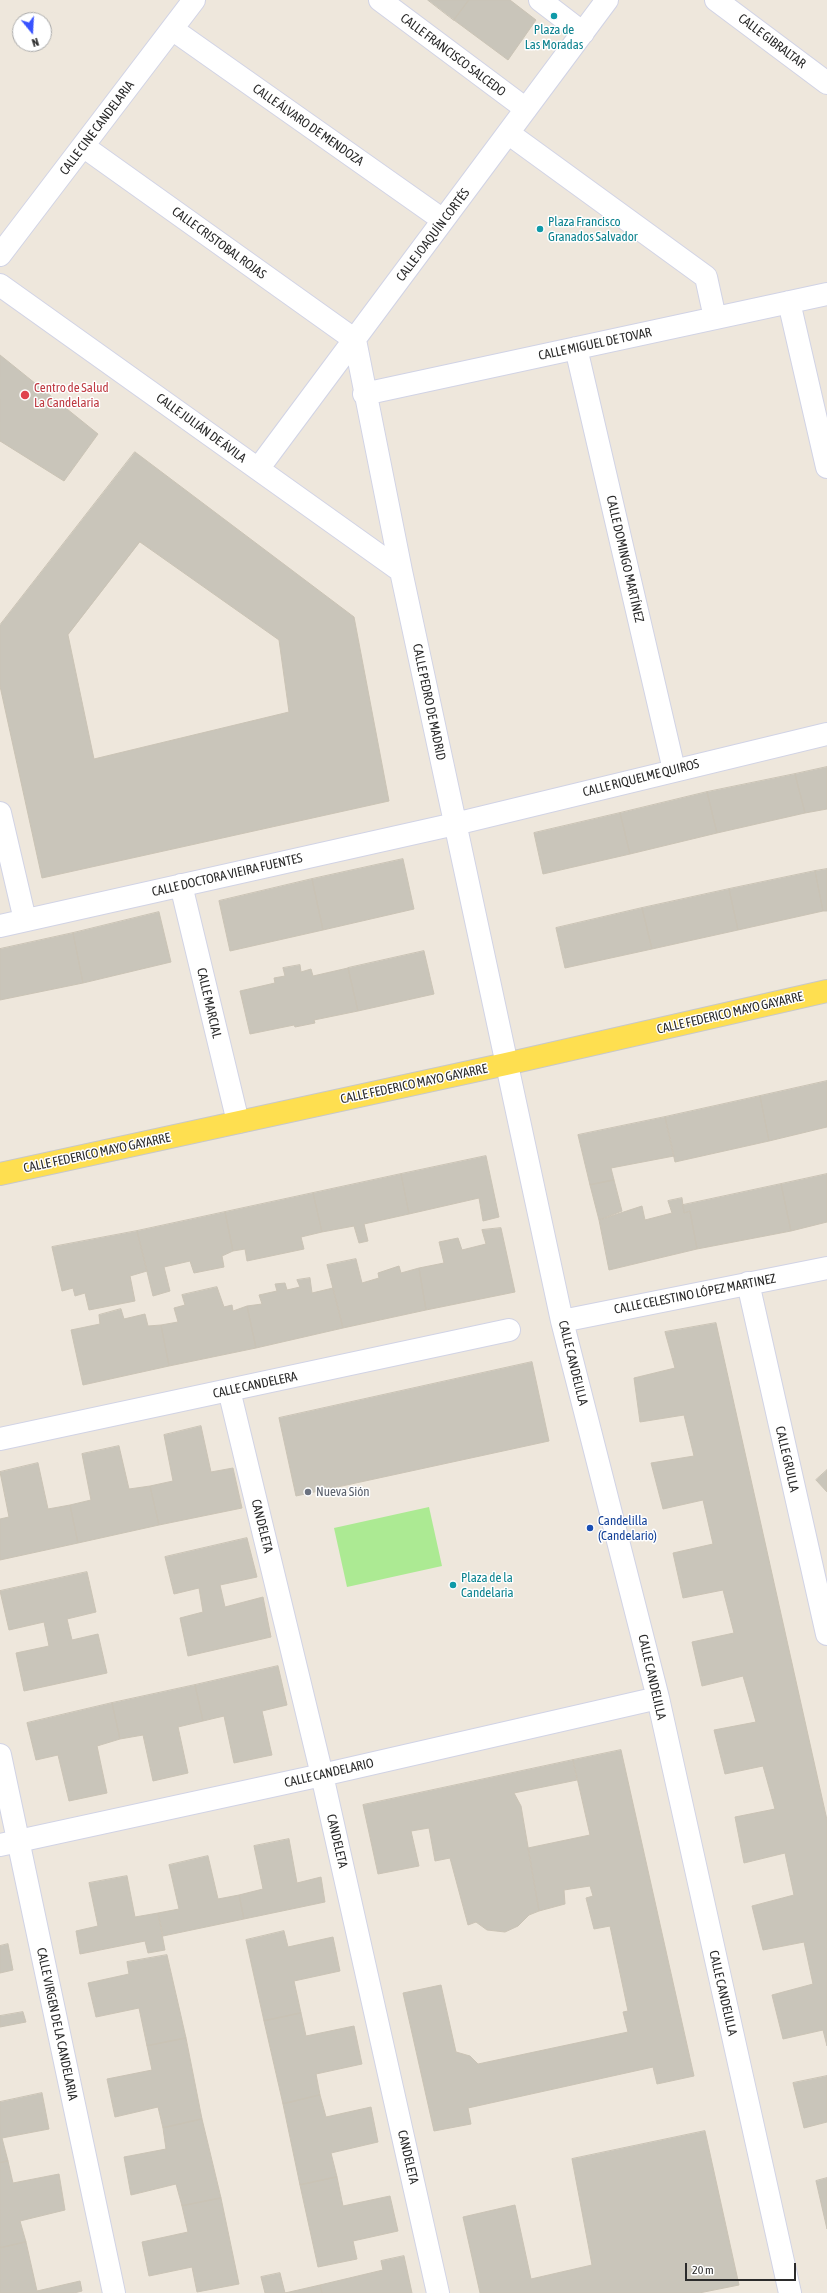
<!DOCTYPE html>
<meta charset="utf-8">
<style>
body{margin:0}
#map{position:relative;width:827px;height:2293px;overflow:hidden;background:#eee7dc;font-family:"Asap Condensed",sans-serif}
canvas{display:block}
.north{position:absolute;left:12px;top:12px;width:40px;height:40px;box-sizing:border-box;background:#fff;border:1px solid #aaa;border-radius:50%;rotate:162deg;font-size:11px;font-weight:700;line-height:16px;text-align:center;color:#2b2b2b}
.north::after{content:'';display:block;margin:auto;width:14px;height:18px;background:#3852ff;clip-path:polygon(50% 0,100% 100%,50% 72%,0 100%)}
.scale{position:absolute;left:685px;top:2263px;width:111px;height:18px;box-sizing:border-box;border:2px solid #2b2b2b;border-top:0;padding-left:5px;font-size:12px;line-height:14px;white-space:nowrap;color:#2b2b2b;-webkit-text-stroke:3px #fff;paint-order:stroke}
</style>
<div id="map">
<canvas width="827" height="2293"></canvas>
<div class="north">N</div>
<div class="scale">20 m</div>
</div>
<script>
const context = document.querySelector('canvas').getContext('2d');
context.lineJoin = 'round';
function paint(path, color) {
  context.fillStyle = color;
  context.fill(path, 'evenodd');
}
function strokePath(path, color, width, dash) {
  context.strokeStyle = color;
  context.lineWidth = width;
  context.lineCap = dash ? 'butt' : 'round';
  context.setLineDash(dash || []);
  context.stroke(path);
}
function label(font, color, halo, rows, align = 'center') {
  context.font = font + ' "Asap Condensed",sans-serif';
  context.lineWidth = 3;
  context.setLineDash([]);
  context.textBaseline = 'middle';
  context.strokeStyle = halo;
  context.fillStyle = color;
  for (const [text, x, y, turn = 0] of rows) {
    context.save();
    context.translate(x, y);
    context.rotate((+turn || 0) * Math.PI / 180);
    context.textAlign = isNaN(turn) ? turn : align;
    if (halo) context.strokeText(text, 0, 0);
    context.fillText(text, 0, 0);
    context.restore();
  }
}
const green = new Path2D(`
 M429,1507L442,1566L347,1587L334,1528Z`);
const building = new Path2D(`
 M428,0H469L454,20Z
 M469,0H510L536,20L508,60L454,20Z
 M0,355L98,434L64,481L0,441Z
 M135,452L354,617L389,801L42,878L0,686V625ZM140,542L279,640L289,712L94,759L68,635Z
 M827,767V809L805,813L795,774Z
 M795,774L805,813L717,833L707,792Z
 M707,792L717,833L630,854L620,813Z
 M620,813L630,854L543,874L534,833Z
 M403,859L414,909L323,930L312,879Z
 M827,869V911H823L815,871Z
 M815,871L823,911L738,930L729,889Z
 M312,879L323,930L230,951L219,901Z
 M729,889L738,930L652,949L642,908Z
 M642,908L652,949L565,968L556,928Z
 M159,912L171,962L83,983L73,933Z
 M73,933L83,983L0,1000V949Z
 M424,951L434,994L358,1011L348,968Z
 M300,965L301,972L311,969L313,976L348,968L358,1011L314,1020L315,1023L295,1027L294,1025L250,1034L240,991L275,983L274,978L285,976L283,968Z
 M827,1081V1127L769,1141L760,1096Z
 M760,1096L769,1141L675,1162L665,1117Z
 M665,1117L674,1156L611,1168L614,1180L590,1185L578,1135Z
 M486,1156L499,1217L483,1221L479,1198L409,1214L401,1174Z
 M401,1174L409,1214L364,1224L368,1241L359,1243L354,1226L322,1232L313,1193Z
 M827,1174V1222L791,1231L781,1184Z
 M614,1180L622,1211L599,1220L590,1185Z
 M781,1184L791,1231L697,1249L690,1211L684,1213L683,1205Z
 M313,1193L322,1232L301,1237L304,1249L247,1261L245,1249L233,1251L225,1212Z
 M682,1198L684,1213L690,1211L697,1249L609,1270L599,1220L642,1206L645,1220L672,1213L668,1201Z
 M225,1212L233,1251L222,1256L224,1267L194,1273L190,1261L164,1267L170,1291L153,1296L137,1231Z
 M501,1228L515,1292L426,1310L419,1268L444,1263L439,1242L458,1238L462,1250L486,1244L482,1230Z
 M137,1231L147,1271L130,1276L135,1301L89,1310L85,1293L75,1296L73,1288L62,1291L52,1247Z
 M356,1259L362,1283L379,1278L378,1273L399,1266L401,1273L419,1268L426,1310L343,1328L327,1265Z
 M310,1278L312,1293L333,1288L343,1328L256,1348L247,1306L262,1304L259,1295L277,1291L275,1284L285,1283L287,1290L300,1287L297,1280Z
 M217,1287L224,1307L232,1305L233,1311L247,1306L256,1348L169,1366L161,1325L178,1322L174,1308L185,1305L182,1295Z
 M121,1309L124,1319L145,1314L148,1326L161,1325L169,1366L83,1385L71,1330L100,1324L99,1315Z
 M716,1323L827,1820V2046L823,2030L783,2039L772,1995L813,1984L804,1942L763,1950L752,1906L794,1895L785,1853L744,1863L735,1817L775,1809L763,1766L725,1774L714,1730L756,1722L743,1676L702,1686L692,1642L734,1633L723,1590L683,1598L673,1553L713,1544L703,1500L663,1509L651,1463L694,1456L684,1415L640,1422L634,1378L675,1368L665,1332Z
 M532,1362L549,1441L296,1496L279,1418Z
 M201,1426L211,1472L233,1468L242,1508L159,1525L150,1486L173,1481L164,1435Z
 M119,1446L129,1489L150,1486L159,1525L78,1543L70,1505L91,1500L82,1454Z
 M38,1463L48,1509L70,1505L78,1543L0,1560V1519L9,1517L0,1472Z
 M827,1470V1492L816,1480Z
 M247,1538L257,1577L220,1585L225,1607L263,1597L271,1637L188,1656L180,1618L203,1612L199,1588L174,1594L165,1557Z
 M87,1572L96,1612L67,1619L72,1640L98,1634L107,1673L24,1691L16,1653L49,1646L44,1622L9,1630L0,1591Z
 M278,1666L287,1705L262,1711L272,1755L234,1763L224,1716L203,1721L195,1685Z
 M195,1685L203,1721L178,1727L188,1773L153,1781L143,1735L120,1739L112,1703Z
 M112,1703L120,1739L97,1746L107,1793L69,1801L58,1755L36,1760L27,1723Z
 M621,1750L694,2076L657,2084L653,2067L468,2108L471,2124L434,2131L403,1993L441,1985L456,2052L470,2056L478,2064L628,2032L623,2012L628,2011L610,1926L594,1929L586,1898L593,1896L590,1886L564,1890L565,1904L539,1911L528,1848L590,1835L573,1760Z
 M573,1760L577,1780L514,1793L521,1806L539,1911L529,1915L518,1926L505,1932L487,1930L476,1922L468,1925L450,1858L435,1861L429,1828L411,1831L419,1866L378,1874L363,1805Z
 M289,1839L297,1883L321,1877L325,1902L244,1919L239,1895L263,1889L254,1846Z
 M208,1856L218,1899L239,1895L244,1919L163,1936L158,1913L179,1909L169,1865Z
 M127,1876L135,1917L158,1913L165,1950L148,1953L145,1941L80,1954L76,1931L98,1926L89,1883Z
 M284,1931L288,1947L333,1937L340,1971L294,1981L301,2013L264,2021L246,1940Z
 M8,1944L13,1970L0,1973V1946Z
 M167,1955L186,2038L147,2046L139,2008L96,2017L88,1983L129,1974L127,1962Z
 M23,2012L26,2022L0,2027V2016Z
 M301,2013L306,2036L354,2026L362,2064L316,2074L320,2095L283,2104L264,2021Z
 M186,2038L202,2119L163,2128L158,2107L115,2117L107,2079L152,2070L147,2046Z
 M827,2076V2122L804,2128L793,2083Z
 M42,2093L49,2129L2,2138L8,2161L0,2163V2102Z
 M320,2095L326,2117L371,2107L378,2142L331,2153L337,2177L300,2185L283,2104Z
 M202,2119L221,2198L182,2206L176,2184L131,2195L124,2157L166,2149L163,2128Z
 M705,2131L739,2285L699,2293H480L463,2217L515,2205L531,2279L592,2265L572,2159Z
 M8,2161L13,2183L59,2174L65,2210L20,2221L26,2242L0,2248V2163Z
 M337,2177L343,2206L390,2196L398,2231L353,2241L357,2259L318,2267L300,2185Z
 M827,2178V2229L816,2181Z
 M221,2198L239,2284L197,2292L192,2267L149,2276L142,2242L188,2232L182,2206Z
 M26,2242L37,2291L80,2281L82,2291L74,2293H0V2248Z
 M404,2256L412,2293H322L320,2285L383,2270L381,2261Z
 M280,2273L285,2293L320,2285L322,2293H265L261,2277Z`);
const street = new Path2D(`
 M380,0L526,109
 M540,0L583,33
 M716,0L827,83
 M172,29L443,220
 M508,133L706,277L715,318
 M83,146L355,340L401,571L562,1321L658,1698L790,2293
 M0,255L194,0
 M0,285L401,571
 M789,302L827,467
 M576,348L674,770
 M364,394L827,294
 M258,469L607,0
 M0,813L25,920
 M181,885L238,1122
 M0,926L455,824L827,734
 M748,1283L827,1634
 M562,1321L827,1268
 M229,1390L322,1775L438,2293
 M0,1439L509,1330
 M0,1755L114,2293
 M0,1845L322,1775L658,1698`);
const primary = new Path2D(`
 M0,1174L506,1064L827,991`);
const markers = [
 [554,16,4,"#0f9aa8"],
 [540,229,4,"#0f9aa8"],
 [25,395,5,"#e0444e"],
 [308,1492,4,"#6b7280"],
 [590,1528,4,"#1a4fb4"],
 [453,1585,4,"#0f9aa8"]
];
const cultureNames = [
 ["Plaza de",554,30,"center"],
 ["Las Moradas",554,45,"center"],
 ["Plaza Francisco",548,222],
 ["Granados Salvador",548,237],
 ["Plaza de la",461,1578],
 ["Candelaria",461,1593]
];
const streetNames = [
 ["CALLE GIBRALTAR",772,41,37],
 ["CALLE FRANCISCO SALCEDO",453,55,37],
 ["CALLE ÁLVARO DE MENDOZA",308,125,35],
 ["CALLE CINE CANDELARIA",97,128,-53],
 ["CALLE JOAQUÍN CORTÉS",433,235,-53],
 ["CALLE CRISTOBAL ROJAS",219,243,36],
 ["CALLE MIGUEL DE TOVAR",595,344,-12],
 ["CALLE JULIÁN DE ÁVILA",201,428,36],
 ["CALLE DOMINGO MARTÍNEZ",625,559,77],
 ["CALLE PEDRO DE MADRID",429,702,78],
 ["CALLE RIQUELME QUIROS",641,778,-14],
 ["CALLE DOCTORA VIEIRA FUENTES",227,875,-13],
 ["CALLE MARCIAL",209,1003,77],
 ["CALLE FEDERICO MAYO GAYARRE",730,1013,-13],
 ["CALLE FEDERICO MAYO GAYARRE",414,1084,-12],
 ["CALLE FEDERICO MAYO GAYARRE",97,1153,-12],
 ["CALLE CELESTINO LÓPEZ MARTINEZ",695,1294,-11],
 ["CALLE CANDELILLA",573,1363,76],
 ["CALLE CANDELERA",255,1385,-12],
 ["CALLE GRULLA",787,1459,77],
 ["CANDELETA",262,1526,76],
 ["CALLE CANDELILLA",652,1677,77],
 ["CALLE CANDELARIO",329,1773,-13],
 ["CANDELETA",337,1841,77],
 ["CALLE CANDELILLA",723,1993,77],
 ["CALLE VIRGEN DE LA CANDELARIA",57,2024,78],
 ["CANDELETA",408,2157,77]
];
const healthNames = [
 ["Centro de Salud",34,388],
 ["La Candelaria",34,403]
];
const worshipNames = [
 ["Nueva Sión",316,1492]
];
const transitNames = [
 ["Candelilla",598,1521],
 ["(Candelario)",598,1536]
];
paint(green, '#acea93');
paint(building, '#c9c5ba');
strokePath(building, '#cac3b5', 1);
strokePath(street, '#d1d3e5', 24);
strokePath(primary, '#c8c8c8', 24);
strokePath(street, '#fff', 22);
strokePath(primary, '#fedf50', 22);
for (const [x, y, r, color] of markers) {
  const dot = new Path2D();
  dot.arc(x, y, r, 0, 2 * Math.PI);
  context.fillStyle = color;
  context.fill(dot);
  strokePath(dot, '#fff', 1.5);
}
label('13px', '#0d838f', '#fff', cultureNames, 'left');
label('13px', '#2b2b2b', '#fff', streetNames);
label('13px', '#be3a42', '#fff', healthNames, 'left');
label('13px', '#5b616d', '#fff', worshipNames, 'left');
label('13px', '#164399', '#fff', transitNames, 'left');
</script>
